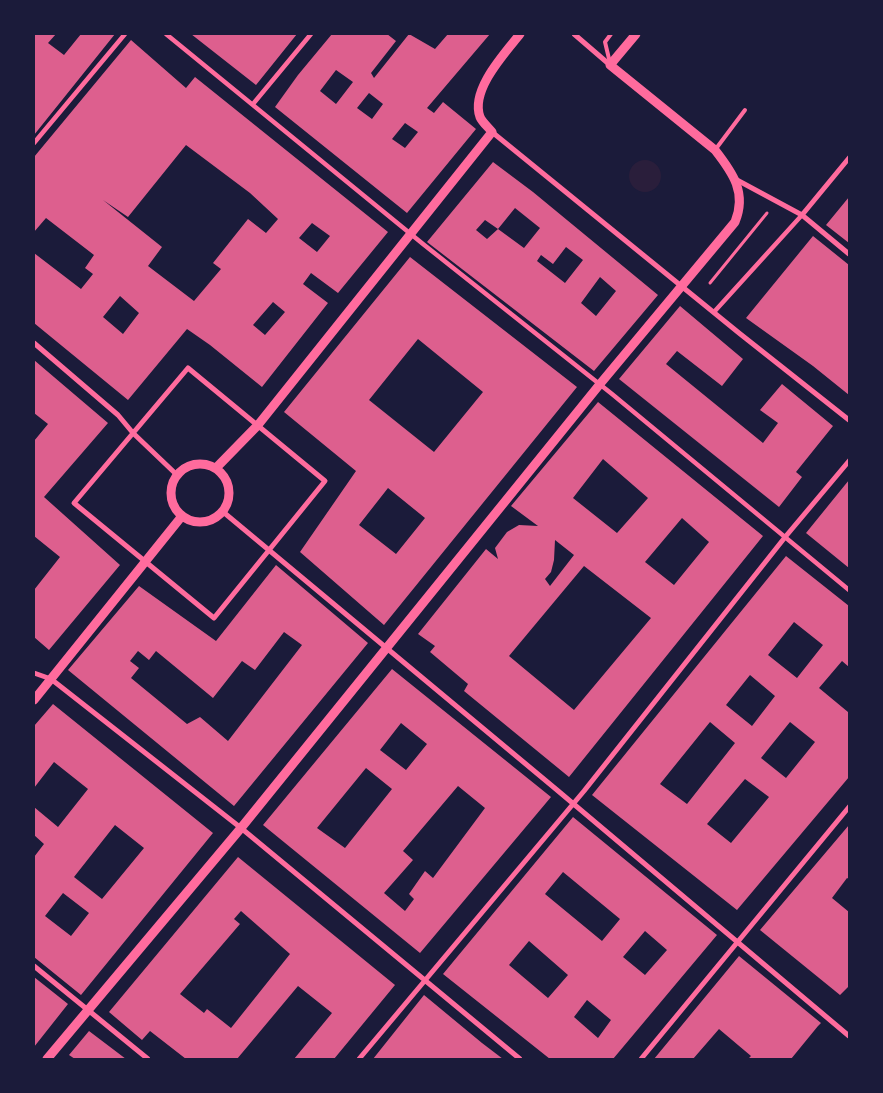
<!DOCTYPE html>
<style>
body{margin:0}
#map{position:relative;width:883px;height:1093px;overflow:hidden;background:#1b1b3a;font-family:"DM Sans",sans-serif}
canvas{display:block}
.frame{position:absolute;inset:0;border:35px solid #1b1b3a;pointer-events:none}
</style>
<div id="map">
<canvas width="883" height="1093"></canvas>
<div class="frame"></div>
</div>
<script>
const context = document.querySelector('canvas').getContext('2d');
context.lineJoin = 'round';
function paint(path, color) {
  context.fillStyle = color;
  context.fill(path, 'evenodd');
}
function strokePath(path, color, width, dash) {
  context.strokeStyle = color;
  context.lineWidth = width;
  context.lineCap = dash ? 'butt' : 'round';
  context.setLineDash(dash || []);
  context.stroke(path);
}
const green = new Path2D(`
 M629 176a16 16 0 1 1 32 0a16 16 0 1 1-32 0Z`);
const building = new Path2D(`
 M34,34H56L48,43L64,55L81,34H115L34,135Z
 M191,34H297L256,85Z
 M332,34H387L396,41L371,73L374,78L409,34L435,49L448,34H490L427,108L434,113L443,102L476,129L407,213L275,107L298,75ZM336,70L353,82L336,104L320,91ZM369,93L383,104L372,119L357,108ZM405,123L418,132L405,148L392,139Z
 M131,40L186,88L195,77L388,232L338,293L311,273L303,284L328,303L262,387L210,345L187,329L128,400L34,323V253L81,289L93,274L85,268L94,255L46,218L34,232V157ZM186,145L250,193L278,219L266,233L248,219L213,263L221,269L194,301L148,266L162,247L103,200L128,217ZM312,223L330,236L317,252L299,238ZM120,296L139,313L123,334L103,317ZM273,302L285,312L265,335L253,325Z
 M493,162L533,192L658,295L594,371L427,242ZM515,208L540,228L524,248L498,229L487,239L476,230L485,220L498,229ZM566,247L583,260L565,283L537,261L541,255L553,264ZM600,277L616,291L596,316L581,303Z
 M849,197V243L826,225Z
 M813,236L849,265V395L813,366L746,318Z
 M410,257L577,387L384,625L300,552L356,471L284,412ZM418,339L483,392L434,452L369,400ZM388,488L425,518L396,554L359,525Z
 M680,306L743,359L722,386L677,351L666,364L763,443L778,423L760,410L782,384L833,426L796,472L802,477L779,507L619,379Z
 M34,360L108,423L44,497L120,565L49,650L34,637V590L60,557L34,536V441L48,424L34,413Z
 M598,402L763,536L569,777L464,691L468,684L430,652L435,646L418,634L486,549L498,559L495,548L507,532L519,525L538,526L511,506ZM603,459L648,498L617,533L573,498ZM682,518L709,542L674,585L645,562ZM555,540L574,555L550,586L545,579L551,572L554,560ZM584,566L651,618L574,710L509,656Z
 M849,480V568L806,533Z
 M786,556L849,606V667L842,661L819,688L848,712L849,710V777L737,910L592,795ZM794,622L823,645L797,678L768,655ZM750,675L775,696L752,726L726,705ZM710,722L735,743L687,804L660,784ZM790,722L815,742L786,778L761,758ZM745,779L769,797L731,843L707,824Z
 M276,565L368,643L234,806L68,670L139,586L216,641ZM284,632L302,645L228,741L200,717L187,724L131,678L139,668L130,661L138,651L149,660L156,651L213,698L242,661L255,670Z
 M392,669L551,797L420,953L263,825ZM401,723L427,744L406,770L380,750ZM366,768L392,789L345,848L317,828ZM458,786L485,808L433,878L425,871L409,894L414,899L405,911L384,893L413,860L403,851Z
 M53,704L213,833L81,995L34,957V857L44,844L34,835V807L58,827L88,789L54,762L34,788V726ZM115,825L144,848L102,899L74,877ZM63,893L89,913L71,936L45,916Z
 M573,817L717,935L613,1059H550L443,974ZM563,872L620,919L602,941L545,894ZM645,931L667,950L645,975L623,957ZM529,941L568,975L548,998L509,965ZM587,1000L611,1020L598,1038L574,1017Z
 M849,825V879L847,878L832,898L849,912V986L840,995L760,930Z
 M238,857L395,985L334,1059H294L332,1013L298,986L237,1059H186L150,1031L142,1040L109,1012ZM241,911L290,954L231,1028L207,1009L204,1013L180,994L240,924L234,919Z
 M739,956L821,1023L818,1026L791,1059H748L751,1056L719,1029L693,1059H654Z
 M34,977L68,1004L34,1047Z
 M424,995L482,1043L503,1059H373Z
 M89,1031L122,1056L126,1059H75L69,1055Z`);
const path = new Path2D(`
 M710,283L767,213`);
const service = new Path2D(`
 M610,63L605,42L611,34
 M715,150L745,110`);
const pedestrian = new Path2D(`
 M166,34L423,244L612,394L849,590
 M253,104L311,34
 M34,143L125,34
 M714,312L802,215`);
const minor = new Path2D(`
 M574,34L610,65
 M492,132L739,333L849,420
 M737,180L802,215L849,254
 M802,215L849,158
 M34,343L118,415L133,433L177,475
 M188,368L325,481L214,618L74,503Z
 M222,511L557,790L849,1036
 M34,673L51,679L241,828L520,1059
 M34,966L148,1059
 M359,1059L584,791L786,536L849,461
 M641,1059L849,807`);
const tertiary = new Path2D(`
 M171 493a29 29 0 1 1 58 0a29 29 0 1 1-58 0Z
 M216,468L258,425L492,132C489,128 482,122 480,117C470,90 505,53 520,34
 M34,700L182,516
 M47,1059L241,828L600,384L735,222C747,193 733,173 715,150L610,65L636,34`);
paint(green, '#2a1e3b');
paint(building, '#dd5f8e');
strokePath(path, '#ff6b9d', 3);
strokePath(service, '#ff6b9d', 4);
strokePath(pedestrian, '#ff6b9d', 4.5);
strokePath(minor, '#ff6b9d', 5);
strokePath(tertiary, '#ff6b9d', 9);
</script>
